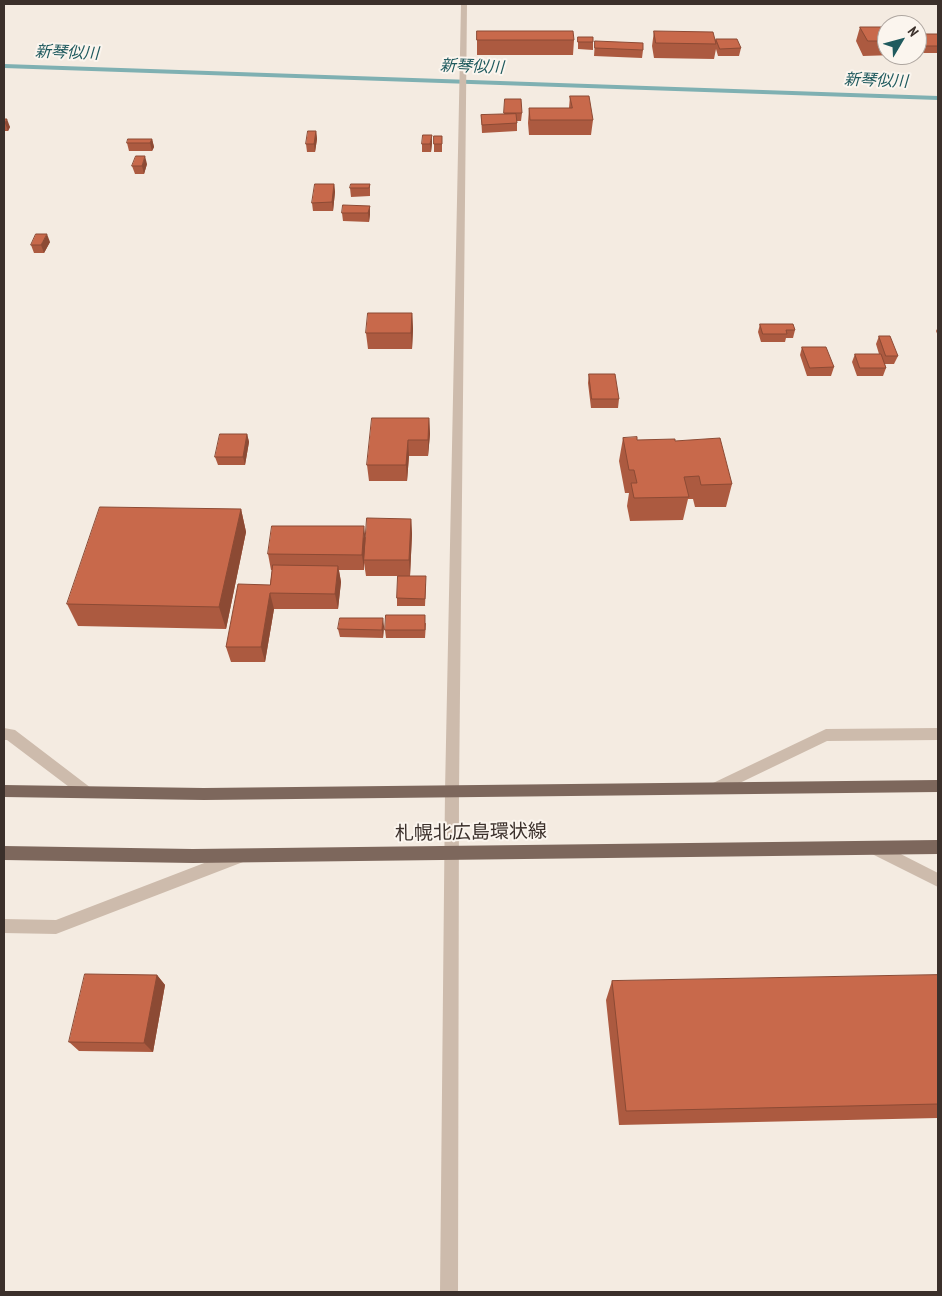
<!DOCTYPE html>
<meta charset="utf-8">
<style>
body{margin:0}
#map{position:relative;width:942px;height:1296px;overflow:hidden;background:#f4ebe1;font-family:"PT Sans Narrow",sans-serif}
canvas{display:block}
.frame{position:absolute;inset:0;border:5px solid #3b302b;pointer-events:none}
.north{position:absolute;left:877px;top:15px;width:50px;height:50px;box-sizing:border-box;background:#fbf5ee;border:1px solid #aea6a0;border-radius:50%;rotate:53deg;font-size:14px;font-weight:700;line-height:20px;text-align:center;color:#3b302b}
.north::after{content:'';display:block;margin:auto;width:18px;height:22px;background:#1f5a5e;clip-path:polygon(50% 0,100% 100%,50% 72%,0 100%)}
</style>
<div id="map">
<canvas width="942" height="1296"></canvas>
<div class="frame"></div>
<div class="north">N</div>
</div>
<script>
const context = document.querySelector('canvas').getContext('2d');
context.lineJoin = 'round';
function paint(path, color) {
  context.fillStyle = color;
  context.fill(path, 'evenodd');
}
function strokePath(path, color, width, dash) {
  context.strokeStyle = color;
  context.lineWidth = width;
  context.lineCap = dash ? 'butt' : 'round';
  context.setLineDash(dash || []);
  context.stroke(path);
}
function label(font, color, halo, rows, align = 'center') {
  context.font = font + ' "PT Sans Narrow","Noto Sans JP",sans-serif';
  context.lineWidth = 4;
  context.setLineDash([]);
  context.textBaseline = 'middle';
  context.strokeStyle = halo;
  context.fillStyle = color;
  for (const [text, x, y, turn = 0] of rows) {
    context.save();
    context.translate(x, y);
    context.rotate((+turn || 0) * Math.PI / 180);
    context.textAlign = isNaN(turn) ? turn : align;
    if (halo) context.strokeText(text, 0, 0);
    context.fillText(text, 0, 0);
    context.restore();
  }
}
const stream = new Path2D(`
 M4,64L938,96V100L4,68Z`);
const minor = new Path2D(`
 M461,4H467L459,791L458,1292H440L445,791Z
 M4,728L15,730L91,788L93,792L91,796L86,798L81,796L7,740H4Z
 M938,728V740L827,741L721,792L716,794L711,792L709,788L711,784L826,729Z
 M875,841L938,873V887L870,853L868,848L870,843Z
 M238,850L243,852L245,857L243,862L56,934L4,933V919L56,920Z`);
const primary = new Path2D(`
 M938,780V792L204,800L4,797V785L204,788Z
 M938,840V854L193,863L4,860V846L193,849Z`);
const wall = new Path2D(`
 M860,27H887V55H895L863,56L856,41Z
 M477,31L574,40L573,55H477Z
 M654,31L716,40V39L741,48L739,56H718L716,49L714,59L654,58L652,46Z
 M917,34H938V53H917Z
 M578,37L593,42V50L578,49Z
 M595,41L643,50L642,58L594,56Z
 M570,96L593,120L591,135H529L528,123L529,108H569Z
 M505,99L522,113L521,121H517V131L482,133L481,115L504,114Z
 M4,119L10,127L8,131H4Z
 M316,131L317,139L315,152H307L306,144Z
 M442,136V152H434V144Z
 M152,139L154,147L152,151H129L127,143Z
 M432,143L431,152H422V144Z
 M147,164L144,174H135L132,166Z
 M334,184L335,192L333,211H313L312,203Z
 M370,184V196L351,197L350,188Z
 M370,206V214L369,222L343,221L342,213Z
 M50,242L44,253H34L31,245Z
 M412,313L413,329L412,349H368L366,333Z
 M760,324L795,330L793,338H786L785,342H761L758,332Z
 M938,327V336L936,331Z
 M879,336L898,356L894,364H885L886,368L883,376H857L852,362L855,354H879L876,344Z
 M802,347L834,367L831,376H807L800,355Z
 M589,374L619,399L618,408H591L588,383Z
 M429,418L430,434L428,456H409L407,481H369L367,465Z
 M247,434L249,442L245,465H218L215,457Z
 M623,438L637,440L675,441L732,484L726,507H695L693,499H688L683,520L630,521L627,506L629,493H625L619,461Z
 M241,509L246,532L226,629L78,626L67,604Z
 M411,519L412,534L410,576L426,584L425,606H397V598L398,576H366L364,563V570H339L341,582L338,609H274L265,662H231L226,647L270,585L272,570H271L268,554L366,537Z
 M426,623L425,638H386L385,630Z
 M384,626L383,638L340,637L338,629Z
 M157,975L165,985L153,1052L79,1051L69,1042Z
 M938,975V1118L619,1125L606,1000L612,981Z`);
const shadedWall = new Path2D(`
 M7,119L10,127L8,131L5,123Z
 M316,131L317,139L315,152L314,144Z
 M432,135V143L431,152L430,144Z
 M152,139L154,147L152,151L150,143Z
 M145,156L147,164L144,174L142,166Z
 M334,184L335,192L333,211L332,202Z
 M370,206V214L369,222L368,213Z
 M47,234L50,242L44,253L41,245Z
 M412,313L413,329L412,349L411,333Z
 M429,418L430,434L428,456V440Z
 M247,434L249,442L245,465L243,457Z
 M408,440L409,456L407,481L406,465Z
 M241,509L246,532L226,629L219,607Z
 M411,519L412,534L410,576L409,560Z
 M364,526L366,542L364,560V570L362,555Z
 M338,566L341,582L338,609L335,594Z
 M270,593L274,609L265,662L261,647Z
 M383,618L384,626L383,638L382,630Z
 M157,975L165,985L153,1052L144,1043Z`);
const building = new Path2D(`
 M860,27H887V41H868Z
 M477,31H573L574,40H477Z
 M654,31L713,32L716,44L656,43Z
 M917,34H938V46H918L919,40L917,35Z
 M578,37H593V42H578Z
 M716,39H737L741,48L720,49Z
 M595,41L643,43V50L595,48Z
 M570,96H589L593,120H530L529,108H572Z
 M505,99H521L522,113H504Z
 M516,114L517,123L482,125L481,115Z
 M4,119H7L5,123H4Z
 M308,131H316L314,144H306Z
 M423,135H432L430,144H422Z
 M434,136H442V144H434Z
 M128,139H152L150,143H127Z
 M136,156H145L142,166H132Z
 M315,184H334L332,202L312,203Z
 M351,184H370L369,188H350Z
 M343,205L370,206L368,213H342Z
 M36,234H47L41,245H31Z
 M368,313H412L411,333H366Z
 M760,324H793L795,330H786L787,334H763Z
 M879,336H890L898,356H886Z
 M802,347H826L834,367L810,368Z
 M855,354H881L886,368H860Z
 M589,374H615L619,399H592Z
 M372,418H429L428,440H408L406,465H367Z
 M220,434H247L243,457H215Z
 M637,437V440L675,439V441L720,438L732,484L701,485L699,476L684,477L689,497L634,498L631,483H637L634,470H629L623,438Z
 M100,507L241,509L219,607L67,604Z
 M367,518L411,519L409,560H364Z
 M272,526H364L362,555L268,554Z
 M273,565L338,566L335,594L270,593L261,647H226L238,584L270,585Z
 M398,576H426L425,599L397,598Z
 M386,615H425V630H385Z
 M340,618H383L382,630L338,629Z
 M85,974L157,975L144,1043L69,1042Z
 M938,975V1104L626,1111L612,981Z`);
const farWaternames = [
 ["新琴似川",67,53,2],
 ["新琴似川",472,67,2],
 ["新琴似川",876,81,2]
];
const streetNames = [
 ["札幌北広島環状線",471,833,-1]
];
paint(stream, '#7fb0b2');
paint(minor, '#cdbbac');
paint(primary, '#7d675c');
paint(wall, '#ac5a40');
paint(shadedWall, '#8c4a34');
paint(building, '#c8694b');
strokePath(building, '#8c4a34', 1);
label('italic 16px', '#1f5a5e', '#fbf5ee', farWaternames);
label('19px', '#3b302b', '#fbf5ee', streetNames);
</script>
